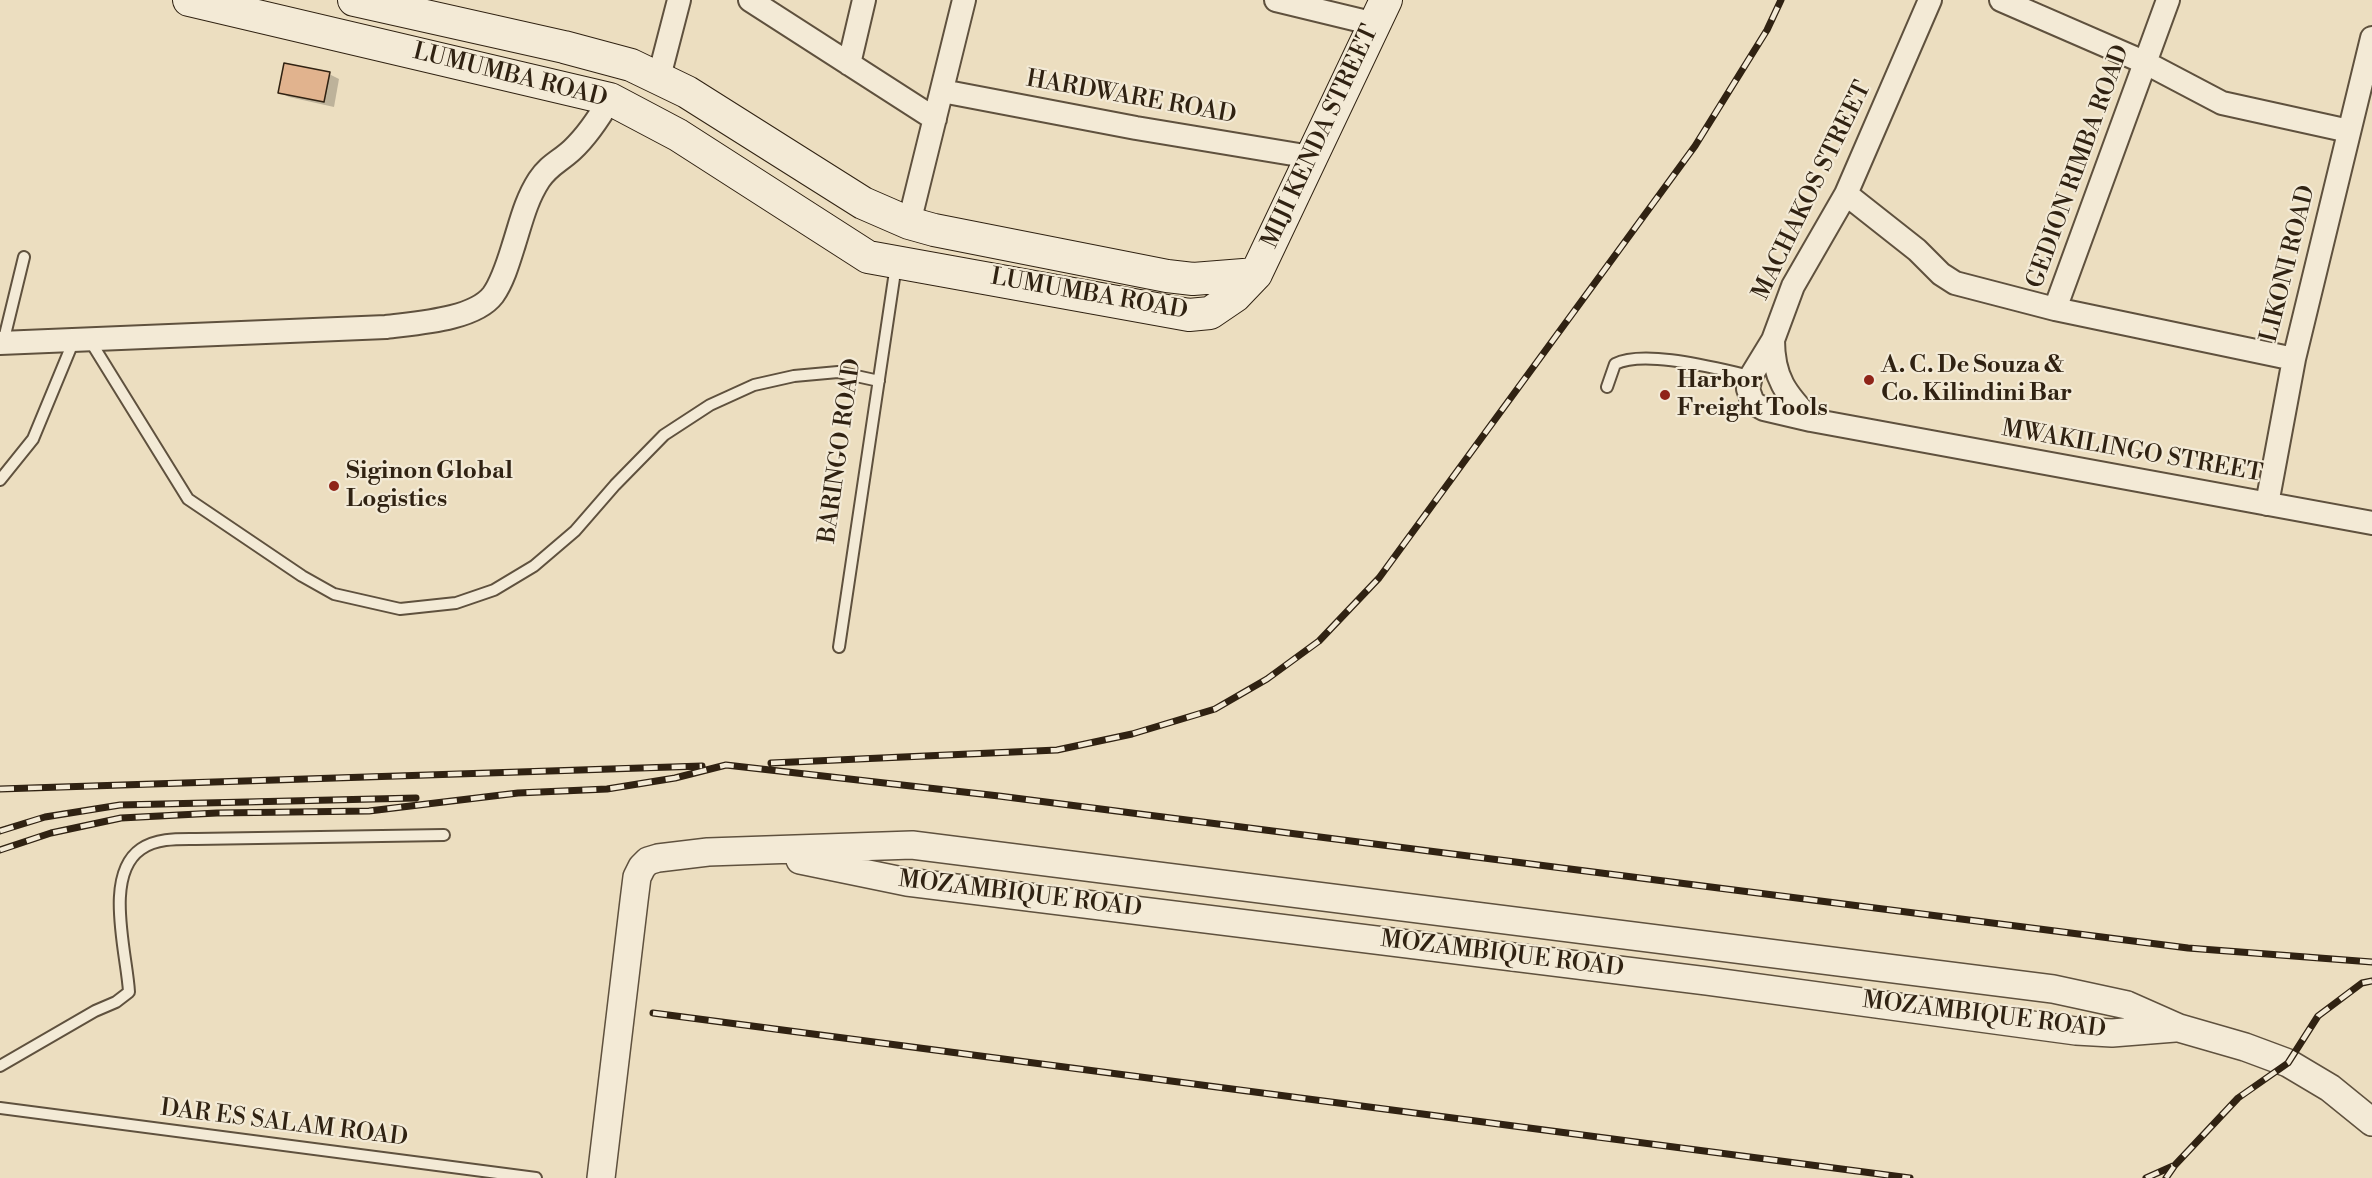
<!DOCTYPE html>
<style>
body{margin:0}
canvas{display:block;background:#ecdec0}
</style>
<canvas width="2372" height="1178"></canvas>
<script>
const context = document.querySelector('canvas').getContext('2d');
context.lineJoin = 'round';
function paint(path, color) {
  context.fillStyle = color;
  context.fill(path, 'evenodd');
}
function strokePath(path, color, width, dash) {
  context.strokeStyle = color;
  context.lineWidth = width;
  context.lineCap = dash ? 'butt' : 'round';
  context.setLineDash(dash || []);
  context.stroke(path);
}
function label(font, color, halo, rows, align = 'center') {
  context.font = font + ' "Libre Bodoni",serif';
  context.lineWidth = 4.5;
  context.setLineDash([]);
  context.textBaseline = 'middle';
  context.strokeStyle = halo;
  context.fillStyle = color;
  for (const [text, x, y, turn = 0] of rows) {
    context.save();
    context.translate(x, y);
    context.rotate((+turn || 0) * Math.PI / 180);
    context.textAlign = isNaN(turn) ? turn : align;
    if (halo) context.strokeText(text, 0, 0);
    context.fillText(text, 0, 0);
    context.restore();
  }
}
const shadow = new Path2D(`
 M329,74L339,79L334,107L289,97L279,92Z`);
const building = new Path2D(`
 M284,63L330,72L324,102L278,93Z`);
const service = new Path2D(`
 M89,339L188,499L302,576L334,594L400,609L456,603L494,590L534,566L575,531L615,485L664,435L710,405L754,385L794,376L838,372L879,381
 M3,343L24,257
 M1607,387L1615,364C1645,349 1718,369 1751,376
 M0,480L33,439L74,340
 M839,647L896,265
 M0,1066L95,1011L116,1002L129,992C127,954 103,875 141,849C157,838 178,839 196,839L444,835
 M0,1108L536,1178`);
const minor = new Path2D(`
 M750,0L935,119
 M1276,0L1375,24
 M1930,0L1846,194L1793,286L1773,340L1751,376L1748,389L1753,403L1764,409L1811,420L2372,523
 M2001,0L2146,63L2222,103L2349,131
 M849,64L864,0
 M659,77L679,0
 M942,91L1136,128L1311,157
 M1846,194L1917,250L1941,274L1955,283L2055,309L2168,0
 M909,223L964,0
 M2055,309L2294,359
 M1773,340C1773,378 1786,394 1811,420
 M0,343L386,327C416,323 474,320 493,295C503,281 509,260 514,244C521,222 526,200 539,180C549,165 559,162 572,150C588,135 599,118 610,99
 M2267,504L2294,359L2372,38`);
const tertiary = new Path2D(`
 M800,860L907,882L1707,981L2076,1031L2112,1033L2175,1028
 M601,1178L634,901L637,877L642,867L648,861L658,858L708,852L912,845L2053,989L2127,1005L2179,1028L2245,1047L2288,1063L2330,1088L2372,1122`);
const secondary = new Path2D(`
 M189,0L610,99L678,135L868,257L1189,315L1210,313L1235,296L1256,274L1386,0
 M354,0L564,47L631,65L687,92L863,203L909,223L934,230L1167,276L1193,279L1256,274`);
const rail = new Path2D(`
 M771,763L1057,750L1132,734L1215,709L1267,679L1319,641L1379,578L1695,146L1767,30L1781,0
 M0,789L702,766
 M0,831L45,817L120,805L416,798
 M0,850L51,833L121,818L217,813L369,811L518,793L607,789L675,778L726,765L999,796L2188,948L2372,962
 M653,1013L1910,1178
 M2146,1178L2173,1166
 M2166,1178L2175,1165L2238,1098L2288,1063L2318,1016L2362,983L2372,981`);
const markers = [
 [1869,380,6,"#8f2418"],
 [1665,395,6,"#8f2418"],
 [334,486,6,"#8f2418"]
];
const streetNames = [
 ["LUMUMBA ROAD",510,76,14],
 ["HARDWARE ROAD",1131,98,10],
 ["MIJI KENDA STREET",1321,137,-65],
 ["GEDION RIMBA ROAD",2079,167,-70],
 ["MACHAKOS STREET",1813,191,-64],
 ["LIKONI ROAD",2289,264,-76],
 ["LUMUMBA ROAD",1089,295,10],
 ["BARINGO ROAD",841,451,-82],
 ["MWAKILINGO STREET",2132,452,10],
 ["MOZAMBIQUE ROAD",1020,895,7],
 ["MOZAMBIQUE ROAD",1502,955,7],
 ["MOZAMBIQUE ROAD",1984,1016,7],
 ["DAR ES SALAM ROAD",284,1124,7]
];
const poiNames = [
 ["A. C. De Souza &",1881,366],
 ["Co. Kilindini Bar",1881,394],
 ["Harbor",1677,381],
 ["Freight Tools",1677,409],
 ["Siginon Global",346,472],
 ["Logistics",346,500]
];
paint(shadow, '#0003');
paint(building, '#e1b38e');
strokePath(building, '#302212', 1.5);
strokePath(service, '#5f513e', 14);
strokePath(minor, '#5f513e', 26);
strokePath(tertiary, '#5f513e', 30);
strokePath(secondary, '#302212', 34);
strokePath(service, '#f3ead6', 10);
strokePath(minor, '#f3ead6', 22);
strokePath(tertiary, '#f3ead6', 27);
strokePath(secondary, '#f3ead6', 32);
strokePath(rail, '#302212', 7);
strokePath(rail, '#f3ead6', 4.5, [14]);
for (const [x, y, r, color] of markers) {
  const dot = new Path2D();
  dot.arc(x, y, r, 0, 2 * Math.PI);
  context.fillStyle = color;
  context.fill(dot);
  strokePath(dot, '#f3ead6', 2);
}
label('24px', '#302212', '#f3ead6', streetNames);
label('bold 24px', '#302212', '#f3ead6', poiNames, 'left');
</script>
